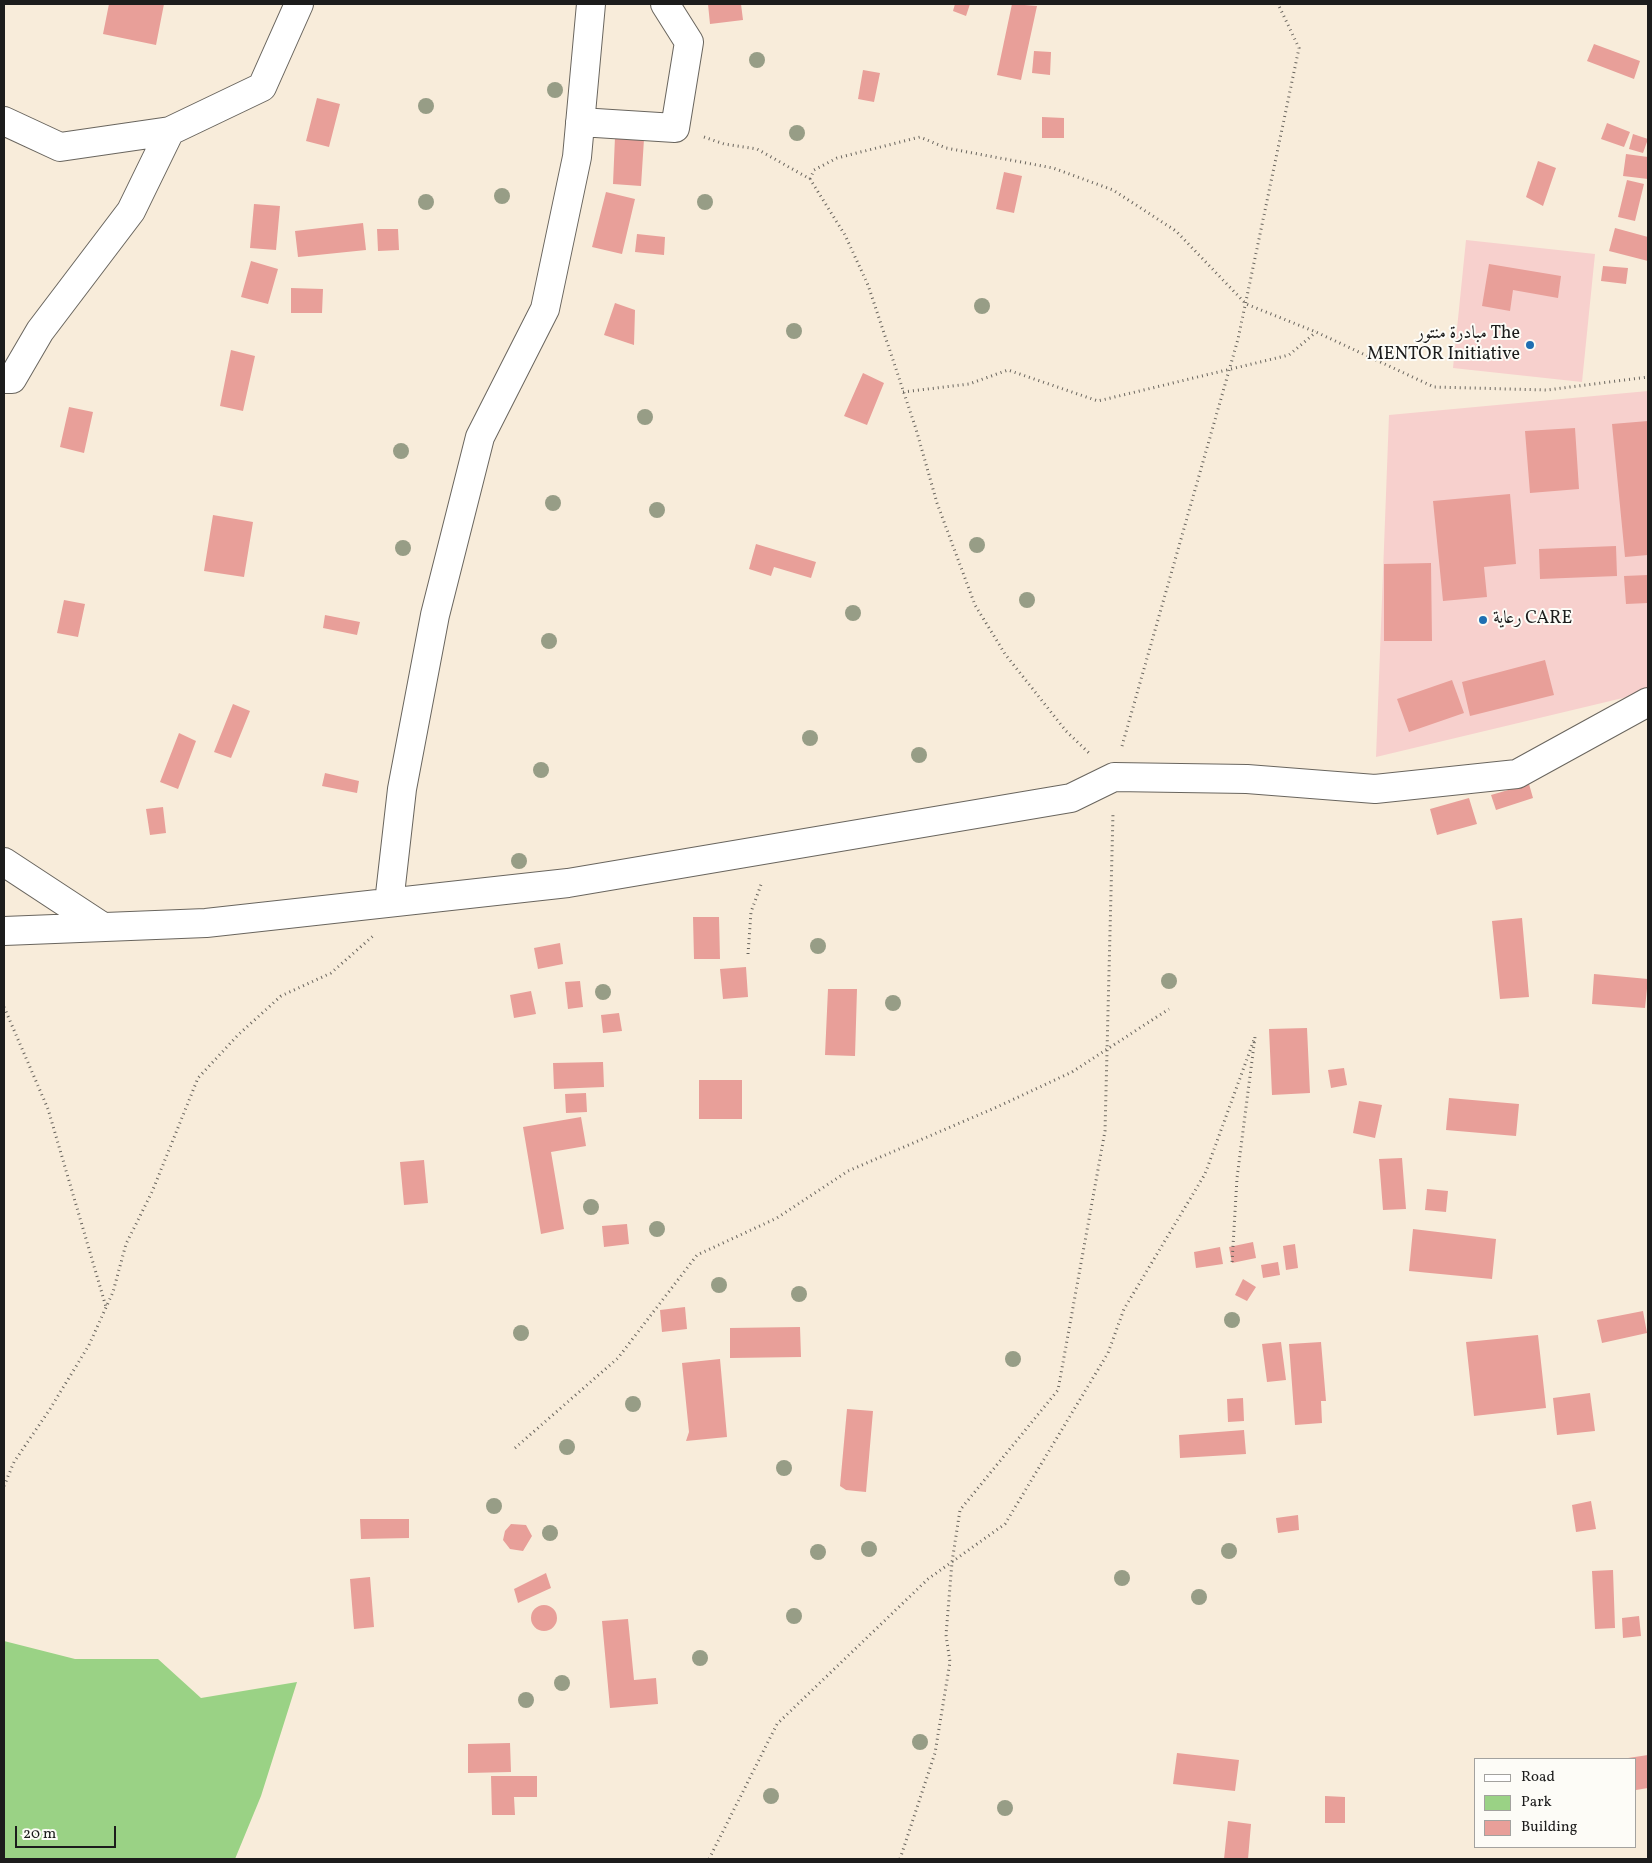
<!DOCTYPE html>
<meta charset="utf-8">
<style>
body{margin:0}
#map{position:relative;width:1652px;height:1863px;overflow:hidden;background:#f8ecda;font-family:Vollkorn,serif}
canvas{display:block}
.frame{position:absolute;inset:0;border:5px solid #1c1c1c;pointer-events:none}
.legend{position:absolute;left:1474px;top:1758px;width:162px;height:90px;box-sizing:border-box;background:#fdfcf7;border:1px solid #a3a29f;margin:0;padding:6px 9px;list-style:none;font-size:15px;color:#1c1c1c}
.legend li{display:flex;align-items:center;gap:10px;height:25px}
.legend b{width:25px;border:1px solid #a3a29f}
.scale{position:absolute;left:15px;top:1826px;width:101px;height:22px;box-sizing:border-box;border:2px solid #1c1c1c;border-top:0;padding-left:6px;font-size:15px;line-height:18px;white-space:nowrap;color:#1c1c1c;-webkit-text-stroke:4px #fdfcf7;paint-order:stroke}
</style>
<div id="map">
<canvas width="1652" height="1863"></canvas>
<div class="frame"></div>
<ul class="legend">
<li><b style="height:6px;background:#fff"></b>Road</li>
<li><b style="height:14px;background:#9ad285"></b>Park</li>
<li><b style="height:14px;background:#e89f99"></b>Building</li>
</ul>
<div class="scale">20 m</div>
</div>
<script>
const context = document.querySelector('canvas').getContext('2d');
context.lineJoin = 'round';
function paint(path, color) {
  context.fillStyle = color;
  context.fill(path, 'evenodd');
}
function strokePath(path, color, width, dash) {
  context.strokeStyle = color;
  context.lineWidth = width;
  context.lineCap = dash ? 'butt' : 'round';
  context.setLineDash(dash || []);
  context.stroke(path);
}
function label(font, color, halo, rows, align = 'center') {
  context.font = font + ' Vollkorn,Amiri,serif';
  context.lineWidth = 4;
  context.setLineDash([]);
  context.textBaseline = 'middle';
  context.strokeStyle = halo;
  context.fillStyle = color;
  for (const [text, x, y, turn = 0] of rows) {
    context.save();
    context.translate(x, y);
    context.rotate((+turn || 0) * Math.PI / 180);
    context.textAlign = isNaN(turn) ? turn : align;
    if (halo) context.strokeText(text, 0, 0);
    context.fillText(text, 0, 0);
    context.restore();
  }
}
const built = new Path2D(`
 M1466,240L1595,254L1582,382L1453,368Z
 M1648,391V692L1376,757L1389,415Z`);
const green = new Path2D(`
 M4,1641L75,1659H158L201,1698L297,1682L261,1796L235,1859H4Z`);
const building = new Path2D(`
 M109,4H164L156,45L103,34Z
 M708,4H741L743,20L710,24Z
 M955,4H970L966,16L953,11Z
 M1012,4L1037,6L1021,80L997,75Z
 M1594,44L1640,61L1634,79L1587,61Z
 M1034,51L1051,52L1050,75L1032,73Z
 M863,70L880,73L874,102L858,99Z
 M317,98L340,104L329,147L306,141Z
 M1042,117L1064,118V138H1042Z
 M1607,123L1630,132L1624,147L1601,139Z
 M1633,134L1648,139L1643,153L1629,149Z
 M615,137L644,139L641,186L613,184Z
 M1626,154L1648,157V179L1623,176Z
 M1538,161L1556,168L1543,206L1526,197Z
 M1004,172L1022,176L1014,213L996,209Z
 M1627,180L1644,184L1635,221L1618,217Z
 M606,192L635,199L622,254L592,247Z
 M254,204L280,206L276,250L250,248Z
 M363,223L366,250L298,257L295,231Z
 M1615,228L1648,237V261L1609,251Z
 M377,229H398L399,250L378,251Z
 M637,234L665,237L664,255L635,252Z
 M251,261L278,269L268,304L241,297Z
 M1489,264L1561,276L1558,298L1513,290L1510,311L1482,306Z
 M1603,266L1628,268L1626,284L1601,281Z
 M291,288L323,289L322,313H291Z
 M615,303L635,310L634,345L604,335Z
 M231,350L255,356L243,411L220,406Z
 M863,373L884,383L867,425L844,416Z
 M69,407L93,412L84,453L60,447Z
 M1648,421V555L1625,557L1612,424Z
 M1575,428L1579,489L1530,493L1525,431Z
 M1510,494L1516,564L1484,567L1487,597L1443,601L1433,501Z
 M213,515L253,522L244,577L204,571Z
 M756,544L816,562L811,578L774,567L771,576L749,569Z
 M1616,546L1617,576L1540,579L1539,549Z
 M1431,563L1432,641H1384V564Z
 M1648,575V603L1626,604L1624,576Z
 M64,600L85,604L78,637L57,633Z
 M325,615L360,622L357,635L323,628Z
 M1545,660L1554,695L1470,716L1462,682Z
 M1452,680L1464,713L1409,732L1397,699Z
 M233,704L250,711L231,758L214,752Z
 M179,733L196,741L178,789L160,782Z
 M325,773L359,781L357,793L322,786Z
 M1529,784L1533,798L1496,810L1491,795Z
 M1469,798L1477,824L1437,835L1430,809Z
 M163,807L166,833L150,835L146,809Z
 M693,917H719L720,959H694Z
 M1522,918L1529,997L1500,999L1492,921Z
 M560,943L563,964L538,969L534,948Z
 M746,967L748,997L723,999L720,969Z
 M1594,974L1648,979L1645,1008L1592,1004Z
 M580,981L583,1007L568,1009L565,982Z
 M828,989H857L855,1056L825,1055Z
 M531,991L536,1014L514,1018L510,995Z
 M619,1013L622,1031L603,1033L601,1015Z
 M1307,1028L1310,1093L1272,1095L1269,1029Z
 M603,1062L604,1087L554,1089L553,1063Z
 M1344,1068L1347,1085L1331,1088L1328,1070Z
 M699,1080H742V1119H699Z
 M586,1093L587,1112L566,1113L565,1094Z
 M1449,1098L1519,1104L1516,1136L1446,1130Z
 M1359,1101L1382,1105L1375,1138L1353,1133Z
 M581,1117L586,1146L551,1152L564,1229L541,1234L523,1127Z
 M1402,1158L1406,1209L1383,1210L1379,1159Z
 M424,1160L428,1203L404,1205L400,1162Z
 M1427,1189L1448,1191L1446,1212L1425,1210Z
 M627,1224L629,1244L604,1247L602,1226Z
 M1413,1229L1496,1239L1492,1279L1409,1271Z
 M1253,1242L1256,1258L1232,1263L1229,1247Z
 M1295,1244L1298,1268L1286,1270L1283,1246Z
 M1220,1247L1223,1264L1196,1268L1194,1252Z
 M1278,1262L1280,1275L1263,1278L1261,1265Z
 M1243,1279L1256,1287L1247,1301L1235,1295Z
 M685,1307L687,1329L662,1332L660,1310Z
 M1643,1311L1647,1333L1602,1343L1597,1320Z
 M800,1327L801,1357L730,1358V1328Z
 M1538,1335L1546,1408L1474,1416L1466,1342Z
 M1281,1342L1286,1380L1267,1382L1262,1344Z
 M1321,1342L1326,1401H1321L1322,1423L1295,1425L1289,1344Z
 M720,1359L727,1437L686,1441L689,1432L682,1363Z
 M1590,1393L1595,1431L1557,1435L1553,1398Z
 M1243,1398L1244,1421L1228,1422L1227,1399Z
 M847,1409L873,1411L866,1492L846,1490L840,1486Z
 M1244,1430L1246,1454L1180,1458L1179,1435Z
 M1591,1501L1596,1529L1576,1532L1572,1505Z
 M1298,1515L1299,1530L1278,1533L1276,1518Z
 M360,1519H409V1538L361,1539Z
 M511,1524L526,1525L532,1536L523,1551L510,1549L503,1540L505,1531Z
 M1613,1570L1615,1628L1595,1629L1592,1571Z
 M546,1573L551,1588L518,1603L514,1589Z
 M370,1577L374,1627L354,1629L350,1579Z
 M531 1618a13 13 0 1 1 26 0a13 13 0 1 1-26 0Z
 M1639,1616L1641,1636L1623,1638L1622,1618Z
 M628,1619L634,1680L656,1678L658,1704L610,1708L602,1621Z
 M510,1743L511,1772L468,1773V1744Z
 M1177,1753L1239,1760L1235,1791L1173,1784Z
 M1648,1755V1788L1636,1790V1759L1628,1758Z
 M491,1776H537V1797H514L515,1815H492Z
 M1325,1796L1345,1797V1823H1325Z
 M1228,1821L1251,1824L1248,1859H1224Z`);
const path = new Path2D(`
 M704,137L724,144L757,149L810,179L845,235L868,285L916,429L937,503L975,605L1005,654L1066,731L1090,754
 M810,179L814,170L837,158L920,137L946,148L1053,168L1113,190L1176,231L1246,304L1316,332L1434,387L1547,390L1648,377
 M903,392L969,384L1008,370L1098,401L1289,355L1316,332
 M1122,746L1238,339L1259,239L1299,48L1278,4
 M748,954L751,912L762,882
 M4,1007L48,1109L106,1307
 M515,1448L618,1358L697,1255L777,1218L848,1171L997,1107L1072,1072L1169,1009
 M4,1486L14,1462L50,1409L89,1345L113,1292L126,1244L152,1192L198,1078L238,1035L281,996L331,973L373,936
 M709,1859L777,1724L928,1579L1005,1524L1108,1353L1124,1309L1205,1174L1255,1037L1237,1178L1232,1263
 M900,1859L935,1753L950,1662L946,1635L952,1562L960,1510L1058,1390L1105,1131L1113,813`);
const minor = new Path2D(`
 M4,121L60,147L170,131L262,87L299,4
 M580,122L675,128L689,42L665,4
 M4,379H12L40,331L131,211L170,131
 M4,862L103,927
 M389,903L402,789L435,615L480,437L545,309L577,157L591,4
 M4,931L206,923L568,883L1071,798L1114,777L1247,779L1375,789L1517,774L1648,702`);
const trees = [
 [757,60],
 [555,90],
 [426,106],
 [797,133],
 [502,196],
 [426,202],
 [705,202],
 [982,306],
 [794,331],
 [645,417],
 [401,451],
 [553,503],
 [657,510],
 [977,545],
 [403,548],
 [1027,600],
 [853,613],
 [549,641],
 [810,738],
 [919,755],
 [541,770],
 [519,861],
 [818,946],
 [1169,981],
 [603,992],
 [893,1003],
 [591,1207],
 [657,1229],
 [719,1285],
 [799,1294],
 [1232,1320],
 [521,1333],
 [1013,1359],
 [633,1404],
 [567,1447],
 [784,1468],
 [494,1506],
 [550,1533],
 [869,1549],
 [1229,1551],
 [818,1552],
 [1122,1578],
 [1199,1597],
 [794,1616],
 [700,1658],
 [562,1683],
 [526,1700],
 [920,1742],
 [771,1796],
 [1005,1808]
];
const markers = [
 [1530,345,5,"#1f6fb2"],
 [1483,620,5,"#1f6fb2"]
];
const poiNames = [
 ["مبادرة منتور The",1520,335],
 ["MENTOR Initiative",1520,356],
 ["رعاية CARE",1493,620,"left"]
];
paint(built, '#f7d0cd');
paint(green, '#9ad285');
paint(building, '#e89f99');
strokePath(minor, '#69655e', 30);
strokePath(path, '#69655e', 3, [1, 4]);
strokePath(minor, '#fff', 28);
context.fillStyle = '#979d86';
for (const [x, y] of trees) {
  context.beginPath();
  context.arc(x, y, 8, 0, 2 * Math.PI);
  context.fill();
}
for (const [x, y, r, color] of markers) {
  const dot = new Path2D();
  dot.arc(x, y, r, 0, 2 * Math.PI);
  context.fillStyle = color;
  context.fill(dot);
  strokePath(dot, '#fdfcf7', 2);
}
label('18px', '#1c1c1c', '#fdfcf7', poiNames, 'right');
</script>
